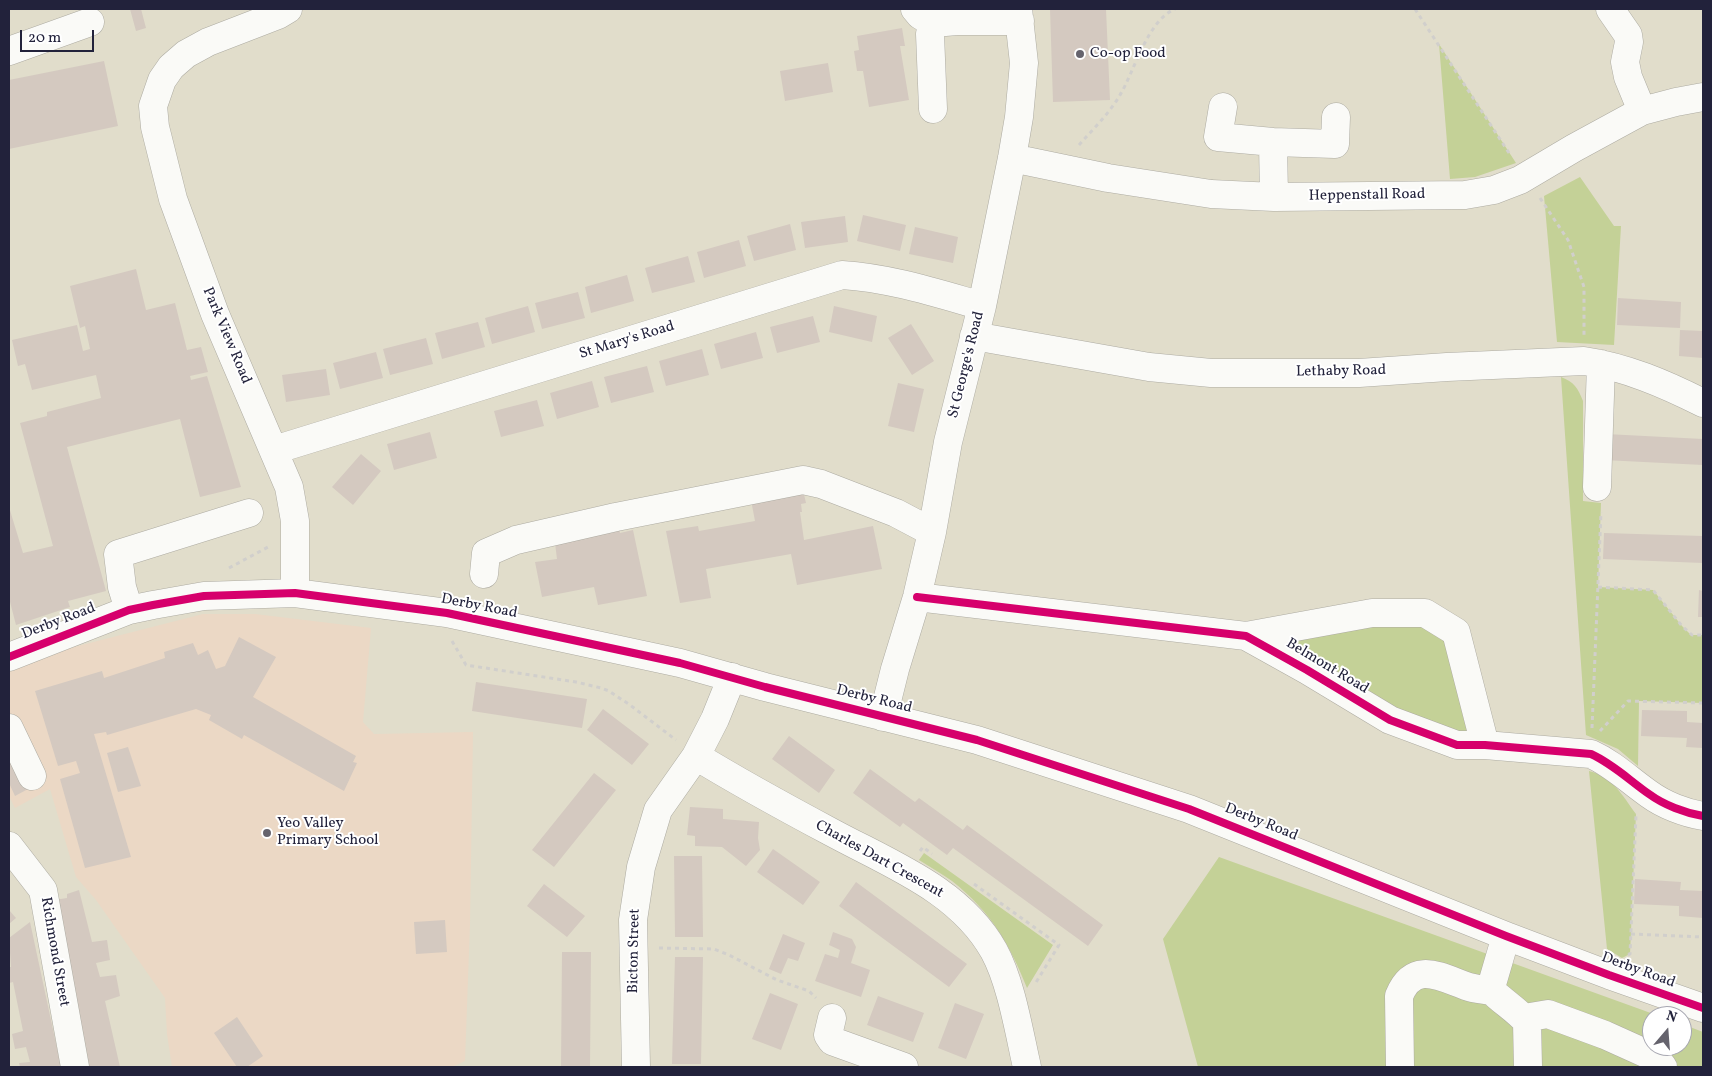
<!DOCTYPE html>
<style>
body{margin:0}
#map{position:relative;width:1712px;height:1076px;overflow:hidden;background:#e1ddcb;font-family:Vollkorn,serif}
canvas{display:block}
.frame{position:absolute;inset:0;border:10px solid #22223b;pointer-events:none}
.north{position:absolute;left:1642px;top:1006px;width:50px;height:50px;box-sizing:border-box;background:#fff;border:1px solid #a7a7b1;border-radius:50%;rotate:18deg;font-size:14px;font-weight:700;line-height:20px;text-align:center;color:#22223b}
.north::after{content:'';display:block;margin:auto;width:18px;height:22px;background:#65636d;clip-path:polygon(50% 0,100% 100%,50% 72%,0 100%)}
.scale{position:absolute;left:20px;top:30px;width:74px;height:22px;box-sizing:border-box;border:2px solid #22223b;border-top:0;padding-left:6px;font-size:15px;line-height:18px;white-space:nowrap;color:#22223b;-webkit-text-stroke:4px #fff;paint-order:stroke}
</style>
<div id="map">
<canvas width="1712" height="1076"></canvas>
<div class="frame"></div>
<div class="north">N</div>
<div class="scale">20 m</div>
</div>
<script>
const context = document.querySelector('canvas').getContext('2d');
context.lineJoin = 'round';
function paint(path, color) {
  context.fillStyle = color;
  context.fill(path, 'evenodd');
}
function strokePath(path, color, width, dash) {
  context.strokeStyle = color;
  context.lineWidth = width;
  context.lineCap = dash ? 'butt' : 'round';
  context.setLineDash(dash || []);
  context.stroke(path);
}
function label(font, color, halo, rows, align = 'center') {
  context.font = font + ' Vollkorn,serif';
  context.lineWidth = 4;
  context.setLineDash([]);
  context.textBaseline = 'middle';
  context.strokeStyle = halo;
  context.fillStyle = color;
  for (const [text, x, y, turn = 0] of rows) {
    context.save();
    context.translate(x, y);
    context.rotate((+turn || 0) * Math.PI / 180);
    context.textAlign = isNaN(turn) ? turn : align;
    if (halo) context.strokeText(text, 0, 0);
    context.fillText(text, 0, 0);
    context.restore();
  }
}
const built = new Path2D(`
 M203,614H255L371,628L363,722L374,734L473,732L470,924L465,1061L452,1067H172L167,1034L165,998L96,900L76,877L50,789L15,808L9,796V672L70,648Z`);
const green = new Path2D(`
 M1439,44L1516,163L1475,177L1450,179Z
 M1580,177L1614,226H1621L1614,345L1557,342L1544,196Z
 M1561,377C1574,382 1578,388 1583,401V501L1601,503L1598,587L1653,590L1682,626L1691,635H1703V703L1639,701L1638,766L1618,749L1586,735Z
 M1373,614L1455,632L1484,744H1458L1248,636Z
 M1589,771C1613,777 1622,795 1636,814L1630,954L1622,958L1607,949Z
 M924,853L1053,945L1027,988C1009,943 991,912 952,881C942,874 930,867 919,860Z
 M1219,857L1659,1016H1652V1046H1682V1024L1703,1032V1067H1198L1163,939Z`);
const building = new Path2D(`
 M130,9H141L146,28L136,31Z
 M1050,9H1106L1110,100L1053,102Z
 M902,28L905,46H900L909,100L869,107L863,71H857L854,51L859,50L857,36Z
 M104,61L118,126L9,149V80Z
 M828,63L833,92L785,101L780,71Z
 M863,215L906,225L900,251L857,241Z
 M845,216L848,242L805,248L801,222Z
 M790,224L796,250L754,261L747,236Z
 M915,227L958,237L953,263L909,254Z
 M739,240L746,266L704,278L697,252Z
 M688,256L695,282L652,293L645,268Z
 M136,269L146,310L175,303L187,350L201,347L208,372L190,376L191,380L207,376L241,487L200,497L180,419L67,447L106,591L68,601L70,607L16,625L9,598V507L23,553L53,546L20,423L47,416V412L101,398L96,375L32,390L25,364L18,366L12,340L77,325L83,351L90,349L85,326L80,328L70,286Z
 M627,275L634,301L591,313L585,287Z
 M578,292L585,318L542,329L535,303Z
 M1618,298L1681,302L1680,328L1617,325Z
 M528,306L535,332L492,344L485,318Z
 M834,306L877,316L872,342L829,332Z
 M813,316L820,342L777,353L770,327Z
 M478,322L485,347L442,359L435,333Z
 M911,324L934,361L912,375L888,338Z
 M1680,330L1703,331V358L1679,356Z
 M756,332L763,358L721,369L714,344Z
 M426,338L433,364L390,375L383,349Z
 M702,349L709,375L666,386L659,361Z
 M376,352L383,378L340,389L333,363Z
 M647,366L654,392L611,403L604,377Z
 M326,369L330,395L286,402L282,375Z
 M592,381L599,407L557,419L550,393Z
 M898,383L924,389L914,432L888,426Z
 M537,400L544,426L501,437L494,411Z
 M430,432L437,458L394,470L387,444Z
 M1606,434L1703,439V465L1604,460Z
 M361,454L381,471L353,505L332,487Z
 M803,490L806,503L801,504L802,512H800L804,540L873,526L882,569L797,585L791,554L706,569L711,598L680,603L666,531L698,526L699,531L755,521L751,500Z
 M613,504L620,533L633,530L647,596L598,605L594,587L542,597L535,562L557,559L555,543Z
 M1604,533L1703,536V563L1603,559Z
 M1699,590L1703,591V617H1698Z
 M239,637L276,657L253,697L356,756L353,762L357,763L344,791L244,735L242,739L209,720L211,715L196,709L107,735L106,732L94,734L131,857L85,868L60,779L80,773L76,761L58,766L35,691L102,671L104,678L165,658L164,652L193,643L198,655L208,650L216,669L225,666Z
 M476,682L587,699L582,728L472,711Z
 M603,709L649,744L632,765L587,730Z
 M1642,710L1687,711V722L1703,723V748L1686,747L1687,738L1641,736Z
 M789,736L835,770L819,793L772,759Z
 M128,747L141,786L118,792L107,753Z
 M9,749L28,789L15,796L9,783Z
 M870,769L915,802L919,798L963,830L967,825L1103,925L1088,946L953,848L947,855L903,823L900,827L853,793Z
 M594,773L616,790L554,867L532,850Z
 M690,807L723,809V819L759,822L758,838L760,850L746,866L722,847L695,846V836L687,835Z
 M773,849L820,882L803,905L757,872Z
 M674,856H702L703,937H675Z
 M1635,879L1681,882L1680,890L1703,891V918L1679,916V906L1634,904Z
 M856,882L967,964L949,987L839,906Z
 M544,884L585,916L567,937L527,906Z
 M79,890L92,942L107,940L110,960L96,963L100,977L116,975L120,996L105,1001L120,1067H89L54,900L67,898V894Z
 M9,910L16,918L9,924Z
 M445,920L447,952L416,954L414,922Z
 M30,922L61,1067H20L19,1063L30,1062L26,1047L15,1049L12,1034L23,1031L13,982L9,983V967H11L9,938Z
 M833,932L852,939L856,947L851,963L870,970L861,997L815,981L825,954L838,958L840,950L829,945Z
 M783,934L805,943L798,961L788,958L781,974L769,969Z
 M562,952H591L590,1067H561Z
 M675,957H703L701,1064H672Z
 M770,993L798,1004L781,1050L752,1039Z
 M878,996L924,1013L913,1042L867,1025Z
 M955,1003L984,1014L966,1059L938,1048Z
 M237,1017L263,1056L247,1067H237L214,1033Z`);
const path = new Path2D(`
 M1415,9L1511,156
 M1079,145C1093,129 1109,114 1120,95C1135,70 1147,21 1175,9
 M1540,198L1568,240L1584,287V336
 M229,568L270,546
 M1598,587L1653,590L1682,626L1692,635H1703
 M452,641L466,665L576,682L601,688L609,691L630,705L676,740
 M1592,728L1601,512
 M1600,731L1628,701L1703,703
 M920,851L923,847L932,854
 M974,884L1059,945L1035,984
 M1631,934L1703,937
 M659,948L714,949L729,955L777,980L809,991L816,998
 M1628,955L1630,954L1636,815`);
const minor = new Path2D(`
 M288,9L278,15L208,42L186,54L171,67L162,80L153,106L155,127L173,199L215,314L289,487L295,521V593
 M915,9L920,15L933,23
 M950,9L957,21H1020
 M1610,9L1628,35L1629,42L1625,62L1628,77L1642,111
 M9,51L90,22
 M1223,107L1218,137L1273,142L1335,144L1336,117
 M933,109L930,34L933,23L957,21
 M1273,142L1274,197
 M1012,158L1108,178L1211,194L1274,197L1465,195L1494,190L1520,180L1574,148L1642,111L1676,102L1703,97
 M974,336L1149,367L1211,373H1359L1447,367L1584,361C1626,367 1665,384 1703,403
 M274,450L842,275C890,278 936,293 982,306
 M1597,487L1601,364
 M484,574L486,553L516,540L616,517L803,480L821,484L896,513L932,532
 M917,597L1246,636L1307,670L1390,720L1457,745H1485L1591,754C1613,764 1629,780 1649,794C1664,805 1685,813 1703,816
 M129,610L122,587L118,554L249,513
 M1246,636L1372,613H1425L1456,632L1485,745
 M9,657L129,610L153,605L204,596L295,593L447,613L680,663L765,687L977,740L1189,809L1506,936L1609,975L1703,1008
 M883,717L895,669L917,597L932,532L948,442L982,306L1012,158L1019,117L1024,63L1018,9
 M9,728L32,776
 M696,756C740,783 786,808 831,832C890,864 960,890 994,951C1011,982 1019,1032 1027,1067
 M9,846L43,890L75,1067
 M1506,936L1492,984V991C1503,1002 1517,1010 1527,1022L1528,1067
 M832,1018L828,1035L832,1041L904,1067
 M1524,1018L1548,1014L1605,1035L1656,1058L1663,1067
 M636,1067L633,920L641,867L658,810L696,756L715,719L732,677
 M1400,1067L1399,996C1414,959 1442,978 1469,987C1476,989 1484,990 1492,991`);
const cycleway = new Path2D(`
 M917,597L1246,636L1307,670L1390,720L1457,745H1485L1591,754C1613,764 1629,780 1649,794C1664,805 1685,813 1703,816
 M9,657L129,610L153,605L204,596L295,593L447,613L680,663L765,687L977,740L1189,809L1506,936L1609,975L1703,1008`);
const markers = [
 [1080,54,5,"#65636d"],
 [267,833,5,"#65636d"]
];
const poiNames = [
 ["Co-op Food",1090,54],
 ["Yeo Valley",277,824],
 ["Primary School",277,841]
];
const streetNames = [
 ["Heppenstall Road",1367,196,-1],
 ["Park View Road",226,336,67],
 ["St Mary's Road",627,341,-17],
 ["St George's Road",967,365,-76],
 ["Lethaby Road",1341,372,-1],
 ["Derby Road",479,607,11],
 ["Derby Road",59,622,-21],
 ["Belmont Road",1327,667,31],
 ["Derby Road",874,700,14],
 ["Derby Road",1261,823,22],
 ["Charles Dart Crescent",879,860,29],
 ["Bicton Street",635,951,-89],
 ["Richmond Street",54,952,80],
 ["Derby Road",1638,971,20]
];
paint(built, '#ebd8c5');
paint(green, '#c4d197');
paint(building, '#d4c9c0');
strokePath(minor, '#adaba2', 29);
strokePath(path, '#d1cfcc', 3, [4, 4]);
strokePath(minor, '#fafaf7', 28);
strokePath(cycleway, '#d6006c', 8);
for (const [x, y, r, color] of markers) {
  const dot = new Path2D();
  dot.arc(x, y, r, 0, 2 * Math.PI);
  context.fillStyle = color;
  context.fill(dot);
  strokePath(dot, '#fff', 2);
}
label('15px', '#22223b', '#fff', poiNames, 'left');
label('15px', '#22223b', '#fff', streetNames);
</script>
